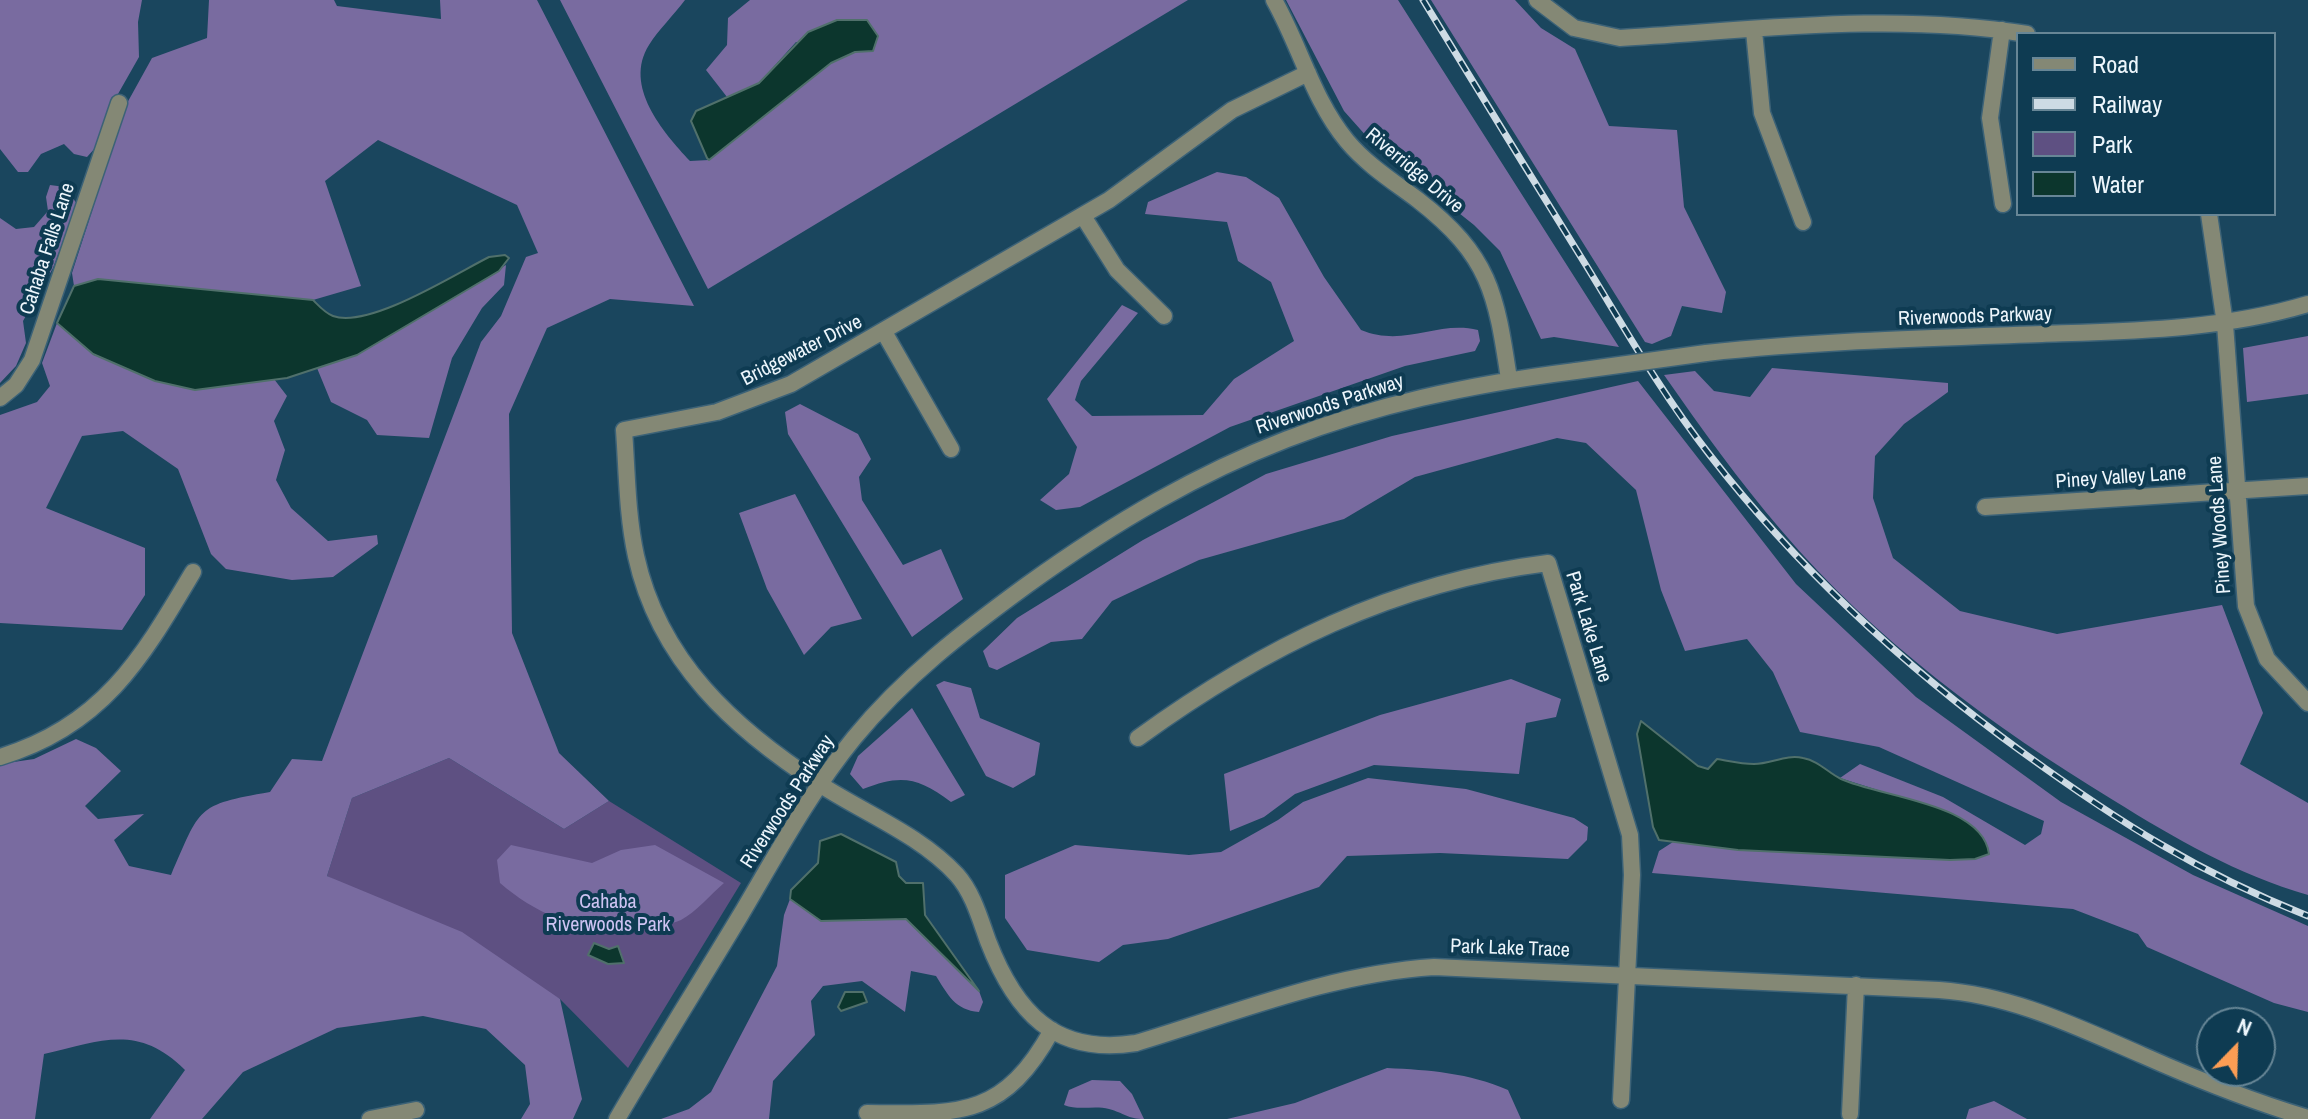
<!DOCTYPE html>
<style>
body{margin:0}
#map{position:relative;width:2308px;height:1119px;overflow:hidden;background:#1a465e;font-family:"Archivo Narrow",sans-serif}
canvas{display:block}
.legend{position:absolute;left:2016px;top:32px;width:260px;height:184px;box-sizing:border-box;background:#0e3b52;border:2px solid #678696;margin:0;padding:10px 14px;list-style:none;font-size:24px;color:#edf6fc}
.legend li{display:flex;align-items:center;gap:16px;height:40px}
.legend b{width:40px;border:2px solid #678696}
.north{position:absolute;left:2196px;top:1007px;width:80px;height:80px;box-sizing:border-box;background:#0e3b52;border:2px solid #678696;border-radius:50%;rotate:23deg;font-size:22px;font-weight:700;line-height:32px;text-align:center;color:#edf6fc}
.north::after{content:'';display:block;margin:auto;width:28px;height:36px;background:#fc9d54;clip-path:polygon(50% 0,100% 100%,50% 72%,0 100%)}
</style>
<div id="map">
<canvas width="2308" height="1119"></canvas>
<ul class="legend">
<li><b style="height:10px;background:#848875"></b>Road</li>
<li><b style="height:10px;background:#cddbe4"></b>Railway</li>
<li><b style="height:22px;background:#5e5082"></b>Park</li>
<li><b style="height:22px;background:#0c362d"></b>Water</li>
</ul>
<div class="north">N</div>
</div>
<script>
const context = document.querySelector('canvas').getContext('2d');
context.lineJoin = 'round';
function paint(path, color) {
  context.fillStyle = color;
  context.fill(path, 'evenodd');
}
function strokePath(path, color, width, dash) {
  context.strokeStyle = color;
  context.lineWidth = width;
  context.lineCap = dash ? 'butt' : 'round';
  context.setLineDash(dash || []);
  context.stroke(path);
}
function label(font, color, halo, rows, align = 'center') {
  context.font = font + ' "Archivo Narrow",sans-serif';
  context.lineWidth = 8;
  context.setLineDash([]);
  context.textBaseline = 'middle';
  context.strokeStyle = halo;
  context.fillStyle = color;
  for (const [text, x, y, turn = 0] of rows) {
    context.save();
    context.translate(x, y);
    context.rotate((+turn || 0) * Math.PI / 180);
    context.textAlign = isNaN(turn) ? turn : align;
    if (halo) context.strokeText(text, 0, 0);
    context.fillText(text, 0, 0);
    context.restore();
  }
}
const green = new Path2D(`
 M449,758L564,829L609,801L741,883L628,1068L560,999L327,876L352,798Z`);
const forest = new Path2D(`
 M0,0H142L138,22L139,57L114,101L96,147L87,157L74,154L64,144L41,154L28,172H18L0,149Z
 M209,0H334L337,6L441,19L440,0H537L694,306L610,299L547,328L509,414L512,633L559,753L609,801L564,829L449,758L352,798L327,876L462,932L560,999L582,1099L573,1119H521L530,1104L525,1065L486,1029L423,1016L337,1028L243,1072L202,1119H150L185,1070C138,1023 101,1041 44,1054L35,1119H0V764L34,759L76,739L96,748L121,771L85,806L98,819L144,814L114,840L129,866L171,875C201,807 195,805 270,792L292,759L322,761L481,342L501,316L526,257L538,253L517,205L378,140L325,181L361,286L313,300L98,279L74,286L72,273L126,105L152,58L207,38Z
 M560,0H685C674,15 659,29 649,45C623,86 663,132 690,161L709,160L831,63L855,52L873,51L796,42L759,83L727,97L706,70L727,45L728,18L750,0H1188L708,289Z
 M1286,0H1398L1619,347L1554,337L1541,339L1500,251L1474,225L1376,147L1344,111Z
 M1431,0H1515L1541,28L1575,49L1609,126L1677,130L1684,207L1726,292L1722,313L1682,306L1671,336L1652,344L1645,342Z
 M1217,172L1246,177L1279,198L1324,277L1361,330C1405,348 1437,320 1478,330L1480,341L1475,351L1405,366L1230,427L1080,507L1056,510L1040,500L1069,474L1077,447L1047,399L1122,305L1138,313L1081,381L1075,400L1092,416L1203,415L1234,379L1294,341L1271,282L1238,261L1227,222L1145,214L1148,202Z
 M50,185L65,187L77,204L53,268L23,321L26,343L16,366L0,383V218L16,229L34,227L48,211L46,197Z
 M506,265L504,285L482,308L452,358L429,438L377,435L367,420L331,402L317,368L357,355Z
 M57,323L94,355L195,390L274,379L287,396L274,421L285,450L276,480L291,508L328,541L377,535L378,544L333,577L292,580L226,569L211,554L178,469L123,431L82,436L46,508L145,548V595L122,630L0,623V415L37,402L50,386L42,363Z
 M2308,336V394L2247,402L2243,348Z
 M1772,368L1948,383V392L1904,424L1875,456L1873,498L1893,558L1960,611L2057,634L2222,605L2263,713L2240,764L2308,803V895C2238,875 2174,838 2113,800C1993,727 1872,638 1781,530C1739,481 1701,428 1664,375L1695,371L1714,391L1750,397Z
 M1638,381L1796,584L1916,697L2061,802L2193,875L2308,926V1012L2274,1003L2147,947L2138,934L2073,909L1652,873L1659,851L1673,842L1738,850L1975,859L1938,809L1840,778L1860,764L1943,797L2025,845L2041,834L2044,821L1879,747L1800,732L1773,672L1747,639L1685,651L1661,590L1636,490L1586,443L1557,438L1415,477L1344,519L1199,560L1112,601L1082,639L1051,642L997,670L989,667L983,651L1017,618L1143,540L1266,474L1392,436Z
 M800,404L858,434L871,459L859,477L862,500L903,565L941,549L963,599L912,637L788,434L785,412Z
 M795,494L862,619L831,627L804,655L767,589L739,513Z
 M1511,679L1561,699L1556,717L1526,723L1519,774L1374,765L1295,794L1264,817L1230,831L1224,774L1380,715Z
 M944,681L971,688L980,718L1040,743L1035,775L1013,788L986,776L936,685Z
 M912,708L965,795L951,802C918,777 901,774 863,789L850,774L858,756Z
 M1368,778L1466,789L1574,818L1588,827L1587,840L1568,859L1440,853L1347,856L1319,887L1168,939L1123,945L1099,962L1027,950L1005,918V875L1075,845L1189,855L1221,852L1278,820L1303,802Z
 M511,845L592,863L621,850L655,845L724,883C711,894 696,912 681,920C673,924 660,925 650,927C595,938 543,920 500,883L497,860Z
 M790,899L821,921L906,919L979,991L983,1002L979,1012C955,1010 948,995 936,976L911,971L905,1012L862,981L823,986L811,1001L815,1035L773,1081L769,1119H661L689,1109L711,1092L777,966L784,915Z
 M1387,1068C1430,1070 1469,1073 1508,1090L1521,1119H1227L1295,1103Z
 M1092,1080L1120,1081L1132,1094L1144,1119C1128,1119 1124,1113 1109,1109C1094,1105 1079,1111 1064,1105L1069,1090Z
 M1994,1101L2027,1119H1966L1969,1109Z`);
const water = new Path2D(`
 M837,20H867L878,36L873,51L855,52L831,63L709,160L707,158L691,121L696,111L759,83L808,32Z
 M505,255L509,258L499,271L357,355L287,378L195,390L155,381L93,354L57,323L74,286L98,279L313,300C319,306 325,313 333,316C369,329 455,274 489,257Z
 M1641,721L1698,766L1708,769L1717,759C1729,761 1742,764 1754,764C1771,764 1786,754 1803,758C1819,761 1827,772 1841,779C1880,797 1983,803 1989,854L1975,859L1950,860L1738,850L1659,840L1653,827L1637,734Z
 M841,834L896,862L899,876L906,883H923L925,915L979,991L906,919L821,921L790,899L791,890L818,863L820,841Z
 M594,943L609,949L618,946L624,963L608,964L588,955Z
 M845,992H863L867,1002L841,1011L838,1007Z`);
const minor = new Path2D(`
 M1274,0C1300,46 1313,100 1347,141C1367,165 1394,182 1418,200C1490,256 1496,293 1509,379
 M1537,0L1574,28L1620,38C1755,30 1892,12 2027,34
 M2002,30L1990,118L2003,204
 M1754,31L1762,113L1803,222
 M1308,73L1232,110L1109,200L791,384L717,412L624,430C627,471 627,515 636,556C659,661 734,729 821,785C866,814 920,835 957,875C973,893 980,919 988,941C1015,1011 1054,1056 1136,1043C1236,1013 1329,974 1434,967L1939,990C2012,995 2075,1026 2142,1055C2196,1079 2251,1101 2308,1118
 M2209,214L2225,324L2246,606L2267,659L2308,703
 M1083,216L1117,270L1164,316
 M884,332L951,449
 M1706,353C1818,341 1930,338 2042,334C2132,331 2221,330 2308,304
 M0,398L16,385L32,360L119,103
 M1985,507L2308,486
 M1138,738C1262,648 1394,582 1548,563L1630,835L1632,875L1621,1100
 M0,757C103,726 142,658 193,572
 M867,1113C958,1114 1003,1119 1052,1030
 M1850,1114L1856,985
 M370,1119L416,1110
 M617,1119C657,1051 699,984 740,916C776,855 810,792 854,738C904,677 964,631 1027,585C1209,454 1354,399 1576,371`);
const rail = new Path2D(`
 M1423,0C1476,87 1530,175 1584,262C1624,327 1661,393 1709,454C1799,570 1906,668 2025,754C2119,822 2199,873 2308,916`);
const minorBridge = new Path2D(`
 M1576,371L1706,353`);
const streetNames = [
 ["Riverridge Drive",1414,171,40],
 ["Cahaba Falls Lane",48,249,-72],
 ["Riverwoods Parkway",1975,317,-2],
 ["Bridgewater Drive",802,351,-27],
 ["Riverwoods Parkway",1330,405,-18],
 ["Piney Valley Lane",2121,478,-4],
 ["Piney Woods Lane",2220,525,-94],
 ["Park Lake Lane",1588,627,73],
 ["Riverwoods Parkway",788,802,-57],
 ["Park Lake Trace",1510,949,2]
];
const parkNames = [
 ["Cahaba",608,903],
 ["Riverwoods Park",608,926]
];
paint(green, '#5e5082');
paint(forest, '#796ba0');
paint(water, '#0c362d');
strokePath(water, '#50706b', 2);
strokePath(minor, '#3c6277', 19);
strokePath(minor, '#848875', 16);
strokePath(rail, '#cddbe4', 7);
strokePath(rail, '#0e3b52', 4, [12]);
strokePath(minorBridge, '#3c6277', 19, []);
strokePath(minorBridge, '#848875', 16);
label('20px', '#edf6fc', '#0e3b52', streetNames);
label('20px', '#cec3f2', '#0e3b52', parkNames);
</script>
